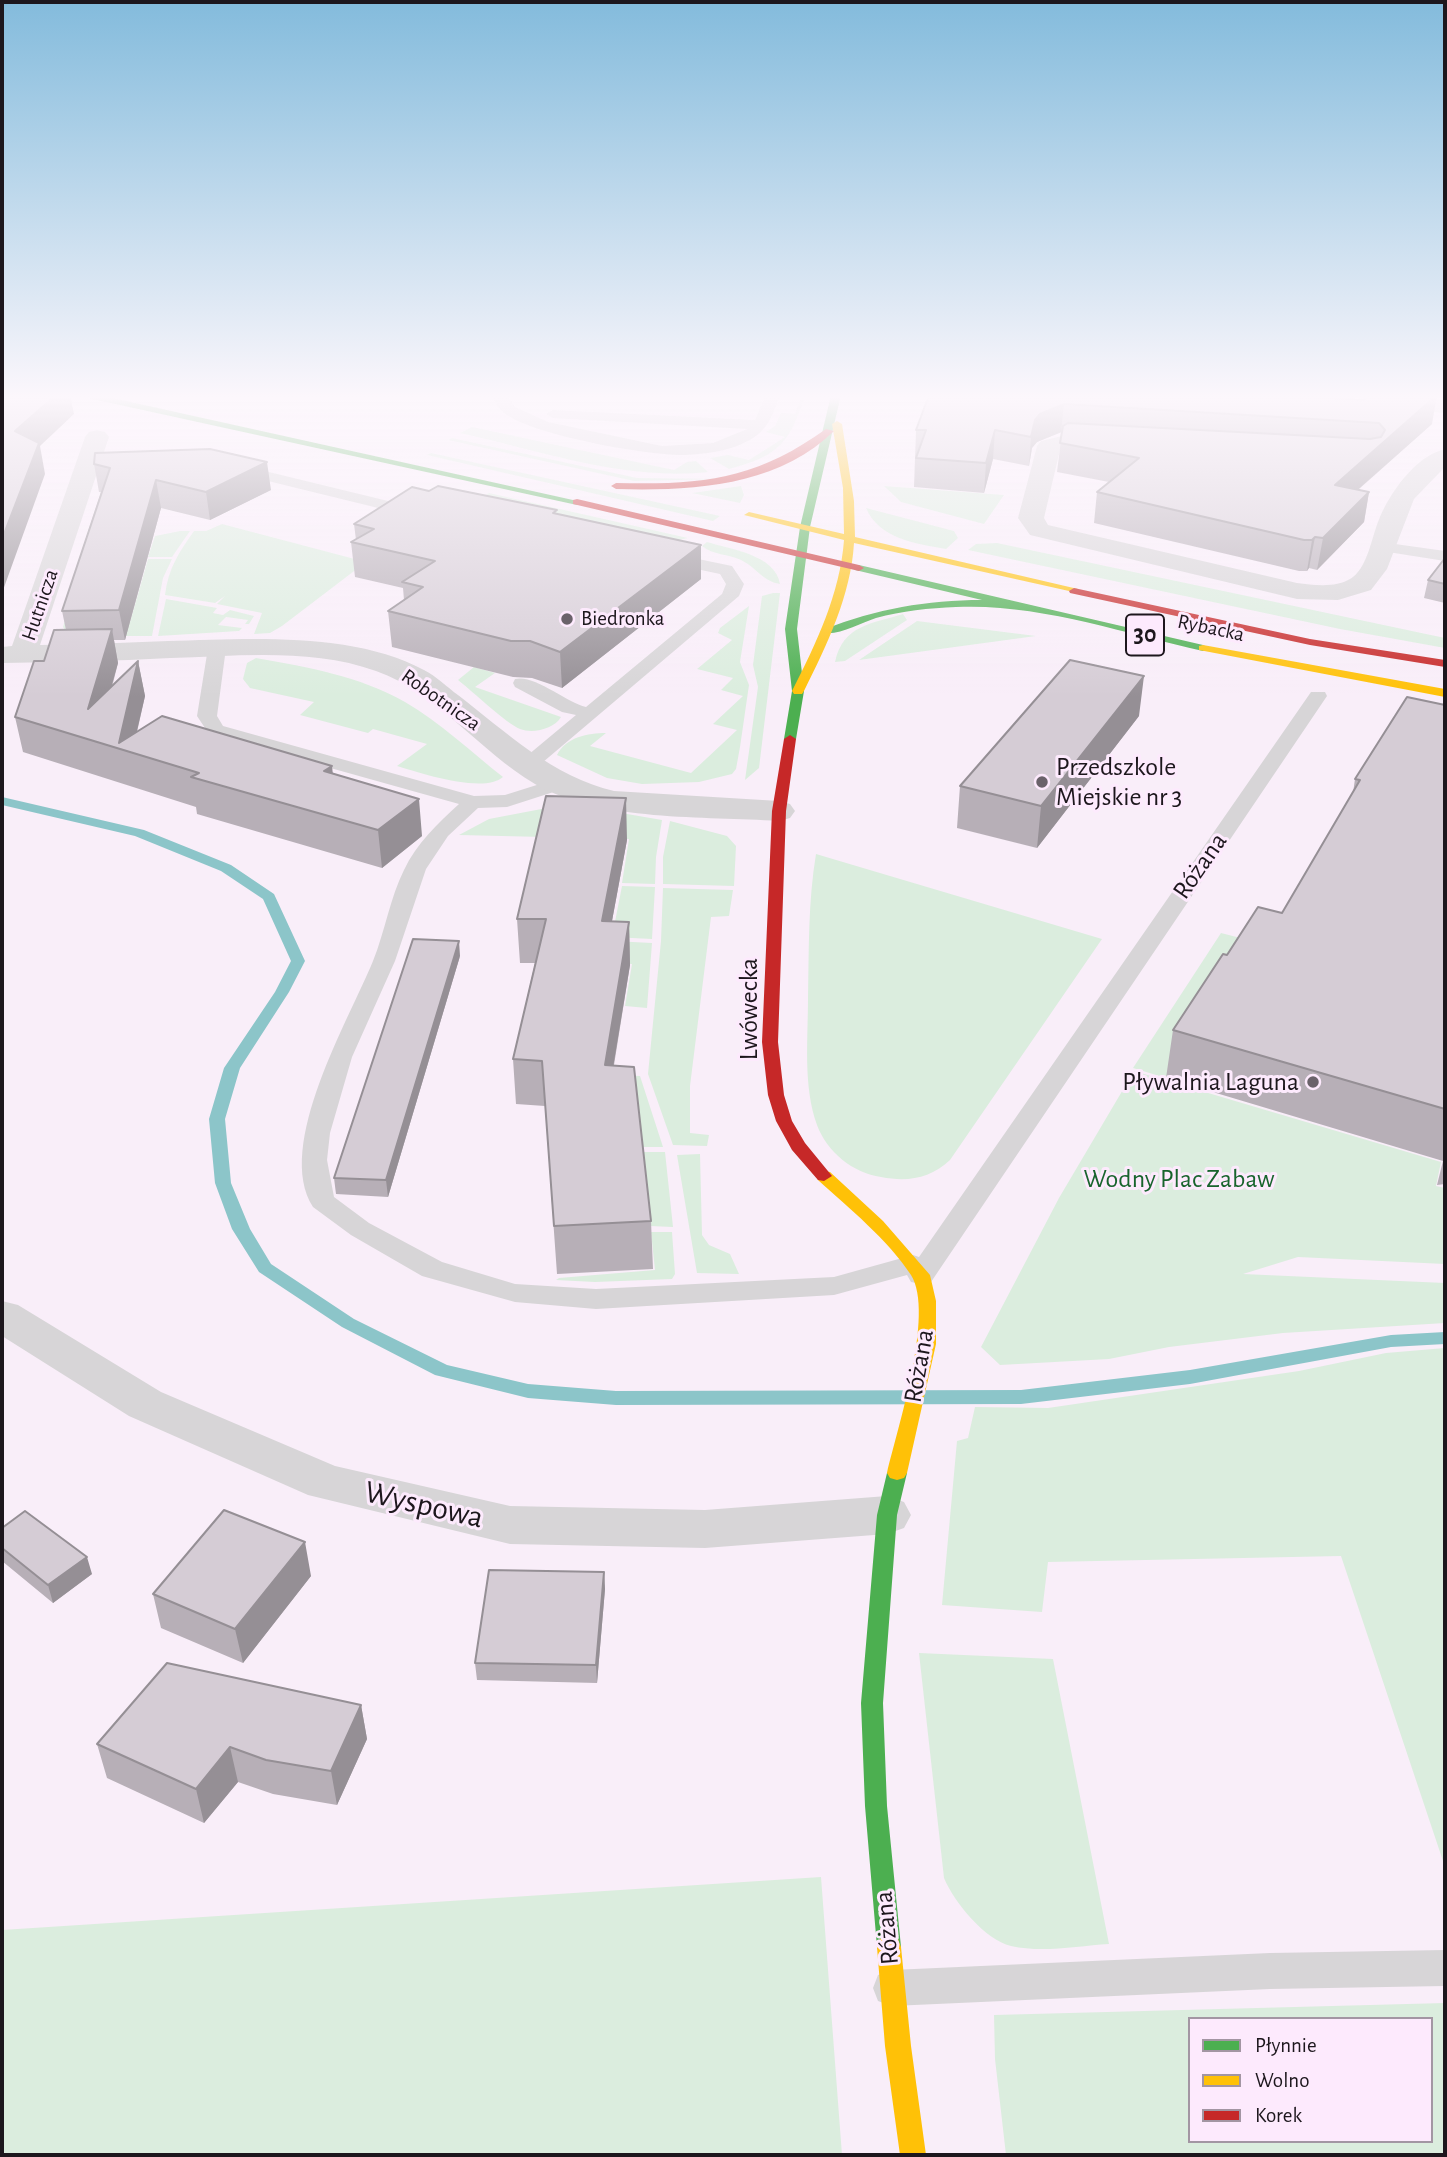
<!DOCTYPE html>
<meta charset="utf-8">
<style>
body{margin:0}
#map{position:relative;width:1447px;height:2157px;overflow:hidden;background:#f9eef9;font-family:"Alegreya Sans",sans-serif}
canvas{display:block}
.frame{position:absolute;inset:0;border:4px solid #1d171d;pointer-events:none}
.legend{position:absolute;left:1188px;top:2017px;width:245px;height:126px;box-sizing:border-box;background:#fdeafd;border:2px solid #a396a3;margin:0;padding:9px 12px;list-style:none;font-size:21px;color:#1d171d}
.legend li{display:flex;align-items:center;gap:14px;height:35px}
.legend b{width:35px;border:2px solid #a396a3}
</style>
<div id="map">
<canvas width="1447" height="2157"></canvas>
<div class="frame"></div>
<ul class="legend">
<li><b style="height:9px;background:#4caf50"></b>Płynnie</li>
<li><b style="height:9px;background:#ffc107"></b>Wolno</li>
<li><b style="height:9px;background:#c62828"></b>Korek</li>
</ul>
</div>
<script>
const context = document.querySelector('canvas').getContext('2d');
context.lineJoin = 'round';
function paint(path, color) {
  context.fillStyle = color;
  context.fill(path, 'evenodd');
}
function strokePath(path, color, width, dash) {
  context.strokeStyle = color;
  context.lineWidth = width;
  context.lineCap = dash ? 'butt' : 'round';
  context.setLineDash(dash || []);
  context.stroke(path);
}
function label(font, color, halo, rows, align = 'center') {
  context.font = font + ' "Alegreya Sans",sans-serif';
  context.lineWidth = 6;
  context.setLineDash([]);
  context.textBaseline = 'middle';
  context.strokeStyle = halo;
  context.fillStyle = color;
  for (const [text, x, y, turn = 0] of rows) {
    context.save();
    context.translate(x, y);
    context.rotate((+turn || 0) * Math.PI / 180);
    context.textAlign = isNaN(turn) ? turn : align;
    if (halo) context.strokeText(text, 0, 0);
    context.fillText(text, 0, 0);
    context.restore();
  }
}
const green = new Path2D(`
 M802,395H805C790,443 779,456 729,469L710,458L728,455L749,460L785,437L766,432L775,426L781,413L795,414Z
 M472,427L674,470L687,462L696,461L708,472C625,481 541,451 460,433Z
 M452,438L637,478L721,479L634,481L448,440Z
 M431,453L720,516L713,521L427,455Z
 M741,486L744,495L740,503L692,493Z
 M884,486L1004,495L984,524L901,502Z
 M489,493L688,538L670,542L481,498Z
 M866,508L954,531L958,538L946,549C917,544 879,539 866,508Z
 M222,524L366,562L282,626L270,633L254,634L262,613L217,604L225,596L215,603L165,595C168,569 179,552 194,531H206Z
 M180,531H190L172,557H148L155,536Z
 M90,532L130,622L148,559H172L163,578L152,636H98L67,633L63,627Z
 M707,542C730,549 776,555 780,584C762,581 756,567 741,560C728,554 713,555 702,546Z
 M997,543L1445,638V648L1340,629L968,550L976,544Z
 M773,593H780L759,768L745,780L758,687L753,665L762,596Z
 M166,599L217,608L213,613L223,615L230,610L254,616L249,624H245L248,620L226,617L218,625L242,628L239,631L158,636Z
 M749,606L740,662L749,685L740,747L736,769L732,774L699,782L642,784L607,778L557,755C566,737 588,733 606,733L590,746L691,773L737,730L713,724L743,696L721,690L733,678L697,669L732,640L718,633L720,628Z
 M903,614L907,620L845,661L835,662C843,625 871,624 903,614Z
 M917,621L1036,636L859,660Z
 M256,658C308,667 359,676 405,702C440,722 471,752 503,777C484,794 420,773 397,766L427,744L373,729L368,733L300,715L314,702L250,688L243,679L247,663Z
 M474,667L495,673L475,687L561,717C554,729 533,734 520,729C507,724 471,690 458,680Z
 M552,807L598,809L662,820L656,857L655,884L622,883L629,839L459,835L489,819Z
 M670,821L727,836L736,846L734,886L663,884V857Z
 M816,854L1102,939L950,1160C930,1179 907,1182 881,1177C853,1173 827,1152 817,1125C803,1086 808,1040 808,998C809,950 808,902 816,854Z
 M622,886L655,887L652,939L612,937Z
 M663,888L733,890L729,916L711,917L690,1086V1133L709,1135L707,1146L673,1145L648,1074L661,941Z
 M1221,933L1256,942L1166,1078L1133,1068Z
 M613,941L652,943L647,1008L625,1006L632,964L608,963Z
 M1134,1071L1441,1162L1436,1186L1445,1188V1264L1298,1257L1243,1274L1445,1283V1323L1283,1333L1169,1347L1109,1359L1000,1365L981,1347L1059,1198Z
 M615,1075L640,1076L663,1147H641Z
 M642,1152H665L673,1227L650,1226Z
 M700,1154L702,1235L709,1245L730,1254L739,1274L697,1273L677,1155Z
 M651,1232H672L675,1274L672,1279L595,1282L556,1280L559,1278L655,1270Z
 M1445,1348V1867L1341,1556L1048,1562L1042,1612L942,1605L957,1441L968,1438L975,1407L1048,1408L1299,1371L1386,1353Z
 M919,1653L1053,1659L1109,1944C1078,1946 1042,1953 1011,1946C985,1940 954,1902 944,1878Z
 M821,1877L842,2155H2V1930Z
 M1445,2003V2155H1006L995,2059L994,2015ZM1190,2019H1431V2141H1190Z`);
const stream = new Path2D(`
 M2,797L144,830L231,865L274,894L305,961L289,992L240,1068L225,1119L231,1183L250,1229L271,1264L354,1319L447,1365L528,1384L616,1391L1021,1390L1190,1370L1391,1335L1445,1332V1344L1391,1347L1190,1384L1021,1404L616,1405L528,1398L435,1375L342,1327L259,1272L232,1229L215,1183L209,1119L224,1068L275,992L291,961L263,899L221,871L135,836L2,805Z`);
const lane = new Path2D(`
 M493,395H507L515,407L548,422L662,446L713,443L747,429L553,418L546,414L553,410L755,420L766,395H780C774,410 770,426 756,436C737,450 708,454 685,455C648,456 532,435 504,413C498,408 495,402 493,395Z
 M236,464L421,509L423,512L415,517L231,472L228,469Z
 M1381,542L1445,551V561L1375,550L1373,547Z
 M669,553L732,566L744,584L739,596L536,768H522L519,764L522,760L576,715L562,712L515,687L513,683L515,679C534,674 566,702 586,707L722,594L726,584L720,574L663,562L661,558Z
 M217,643L226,648L217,716L223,726L474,796L505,795L559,778L566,780L569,784L566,788L507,807L478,808L448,836L426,869L395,961L352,1057L330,1133L327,1160L334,1197L369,1223L442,1262L515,1284L596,1289L834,1277L913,1255L919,1257L1311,692H1325L1327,696L931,1282L921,1284L911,1282L907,1275L834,1295L596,1309L515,1302L422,1276L351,1235L313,1207C274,1146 349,1020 373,961C385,931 390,898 404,870C416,844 438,823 459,804L209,734L197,716L208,648Z
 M1445,1950V1986L1270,1989L892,2006L878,2001L873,1988L878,1975L892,1970L1270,1953Z`);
const street = new Path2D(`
 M1385,395L1445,399V413L1377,407L1374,402L1377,397Z
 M97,430L105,432L109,437L40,645C83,644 125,643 168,641C246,639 352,631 424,670C436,676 447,687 458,695C506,732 553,777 614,791L779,801L790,804L795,811L790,818L779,821C704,816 601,822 535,784C479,751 438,693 376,671C312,648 238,656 171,658C115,661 58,662 2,663V647L12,646L85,437L89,432Z
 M1070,434L1119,438L1123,443L1119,448C1100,453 1079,446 1060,450L1044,518L1048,525L1297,583C1314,585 1335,588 1350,579C1367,569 1371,540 1378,522C1388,495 1415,456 1445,449V467L1414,499L1387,569L1371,590L1338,600L1297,599L1030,535L1018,518L1037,446L1041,441Z
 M2,1301L18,1305L161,1392L335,1466L510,1506L705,1510L887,1496L904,1502L911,1515L904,1528L887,1534L705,1548L510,1544L308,1495L129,1416L2,1336Z`);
const fast = new Path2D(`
 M84,395H99L582,502L577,505L88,398Z
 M831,395H841L810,527L797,629L804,691L796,739L790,743L784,739L792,691L785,629L800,527Z
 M859,565L1203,645L1209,648L1203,651C1123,633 1038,603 956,607C929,608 902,611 876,618C861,623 840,635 825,633V629C876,609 927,600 982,600L855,570L854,568Z
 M897,1466L904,1468L907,1473L897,1515L883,1703L887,1806L901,1947L898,1955L889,1958L880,1955L877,1947L865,1806L861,1703L877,1515L887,1473L890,1468Z`);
const slow = new Path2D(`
 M837,421L842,424L854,501L855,537L1078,589V593L854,543C851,595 827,645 804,691L802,694H794L792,691C816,644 840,594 844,540L744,515L749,512L844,534L843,488L832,424Z
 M1203,645L1445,689V697L1199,650V646Z
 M824,1171L830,1172L883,1221L930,1275L936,1301V1344L907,1473L904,1478L897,1480L890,1478L887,1473C897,1430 935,1313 911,1275C889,1241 848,1207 818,1180L816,1176L818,1172Z
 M889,1936L898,1939L901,1947L911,2046L926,2155H900L885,2046L877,1947L880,1939Z`);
const jam = new Path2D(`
 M826,429L834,431C777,487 691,491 616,489L611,486L616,483C701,485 755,480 826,429Z
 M577,499L859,565L864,568L859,571L573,504V500Z
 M1074,588L1310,639L1445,660V667L1310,645L1070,593L1069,591Z
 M790,735L796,739L786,811L778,1042L784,1095L792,1121L805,1143L832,1176L824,1181L818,1180L792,1150L776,1121L768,1095L762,1042L772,811L784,739Z`);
const wall = new Path2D(`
 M929,395L1432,424L1358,490L1369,492L1364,522L1317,570L1309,568L1307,571H1299L1094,523L1097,492L1109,482L1057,472L1062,432L1037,442L1032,448L1029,466L993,459L984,493L914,487L916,430Z
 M94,464L271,490L210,520L161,508L125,640H114L118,663L112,687L138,661L145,696L137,732L333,774L422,836L382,868L197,814L196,807L23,752L15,717L44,661L66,630L62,611L101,492H99Z
 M429,491L557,514L701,545V579L562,688L532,678L513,677L392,647L388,611L404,600L403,588L355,577L351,542L356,540L354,524Z
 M1445,558V603L1424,598L1428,580Z
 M1445,705V1184L1437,1185L1443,1161L1166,1078L1173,1030L1282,913L1353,793L1355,779Z
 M1139,716L1037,848L957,828L960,786Z
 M627,840L612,921L629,922L630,965L614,1065L651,1221L653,1269L557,1274L545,1106L516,1104L513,1059L535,963H520L517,919Z
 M460,956L388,1197L336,1194L334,1178Z
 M2,1528L92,1574L53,1603L2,1561Z
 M604,1572L605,1589L597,1683L477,1680L475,1663Z
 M311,1576L243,1663L161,1628L153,1594Z
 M361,1705L367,1739L337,1805L273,1794L238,1782L204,1823L107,1778L97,1744Z`);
const shadedWall = new Path2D(`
 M56,395H70L74,414L40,446L45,474L2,593V539L15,431Z
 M1437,395L1432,424L1329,515L1335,485Z
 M1064,404L1061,432L1037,442L1032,448L1029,466L1031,437L1035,420L1040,414Z
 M995,430L993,459L984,493L986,463Z
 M267,462L271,490L210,520L206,492Z
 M156,480L161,508L125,640L119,610Z
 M1369,492L1364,522L1317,570L1323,538Z
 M1315,537L1309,568L1307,571L1312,540Z
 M701,545V579L562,688L560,652Z
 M112,629L118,663L96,741L88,709Z
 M138,661L145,696L132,752L119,743Z
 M1144,676L1139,716L1037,848L1041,806Z
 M332,766L336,803L324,771Z
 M626,798L627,840L604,964L602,921Z
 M419,799L422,836L382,868L378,830Z
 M629,922L630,965L606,1110L605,1065Z
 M459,941L460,956L388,1197L386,1180Z
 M305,1542L311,1576L243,1663L235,1629Z
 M87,1557L92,1574L53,1603L48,1585Z
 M604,1572L605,1589L597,1683L596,1665Z
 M361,1705L367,1739L337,1805L331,1771Z
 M230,1747L238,1782L204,1823L196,1789Z`);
const building = new Path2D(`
 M2,395H56L15,431L39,443L2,539Z
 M929,395H1289L1363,400L1370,395H1437L1335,485L1369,492L1323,538L1315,537L1312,540H1304L1097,492L1139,458L1060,443L1063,426L1068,423L1370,439L1381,437L1385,430L1379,423L1064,404L1040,414L1035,420L1031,437L995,430L986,463L916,458L926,430H916Z
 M210,449L267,462L206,492L156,480L119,610L62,611L110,468L94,464L95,453Z
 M438,486L557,510L553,513L701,545L560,652L530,641H511L388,611L423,587L402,582L435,561L351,542L374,529L354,524L412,487L429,491Z
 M1445,558V584L1428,580Z
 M112,629L88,709L138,661L119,743L162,716L332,766L324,771L419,799L378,830L191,777L199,773L15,717L34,661H44L54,630Z
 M1070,660L1144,676L1041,806L960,786Z
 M1407,697L1445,705V1109L1173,1030L1223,954L1227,955L1258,907L1282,913L1360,780L1355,779Z
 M546,796L626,798L602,921L629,922L605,1065L634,1067L651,1221L554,1226L542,1061L513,1059L546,919H517Z
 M413,939L459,941L386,1180L334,1178Z
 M224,1510L305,1542L235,1629L153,1594Z
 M25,1511L87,1557L48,1585L2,1548V1528Z
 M489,1570L604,1572L596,1665L475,1663Z
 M167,1663L361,1705L331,1771L266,1760L230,1747L196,1789L97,1744Z`);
const markers = [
 [567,619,7,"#6a626a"],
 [1042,782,7,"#6a626a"],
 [1313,1082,7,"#6a626a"]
];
const farStreetnames = [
 ["Hutnicza",40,605,-71],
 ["Rybacka",1211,628,12],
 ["Robotnicza",441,700,35]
];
const farPoinames = [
 ["Biedronka",581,619]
];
const shields = [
 [1145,635,38]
];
const shieldNames = [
 ["30",1145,635]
];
const poiNames = [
 ["Przedszkole",1056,767],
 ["Miejskie nr 3",1056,797],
 ["Pływalnia Laguna",1299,1082,"right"]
];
const streetNames = [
 ["Różana",1200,866,-55],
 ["Lwówecka",749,1009,-90],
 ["Różana",919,1366,-80],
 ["Różana",887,1928,-95]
];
const parkNames = [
 ["Wodny Plac Zabaw",1179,1179]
];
const nearStreetnames = [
 ["Wyspowa",424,1505,13]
];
paint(green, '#dbedde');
paint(stream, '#8cc5c9');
paint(lane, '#d7d5d7');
paint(street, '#d7d5d7');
paint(fast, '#4caf50');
paint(slow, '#ffc107');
paint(jam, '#c62828');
paint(wall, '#b7afb7');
paint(shadedWall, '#958f95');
paint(building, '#d5ccd5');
strokePath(building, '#958f95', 2);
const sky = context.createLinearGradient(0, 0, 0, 697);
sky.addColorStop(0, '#83bbdc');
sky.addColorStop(0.57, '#fcf7fc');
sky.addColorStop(1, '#fcf7fc00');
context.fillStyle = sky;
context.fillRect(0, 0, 1447, 697);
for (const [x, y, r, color] of markers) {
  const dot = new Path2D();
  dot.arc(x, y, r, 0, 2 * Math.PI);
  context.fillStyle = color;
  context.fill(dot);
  strokePath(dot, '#fdeafd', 2.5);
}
label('21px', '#1d171d', '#fdeafd', farStreetnames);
label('21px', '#1d171d', '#fdeafd', farPoinames, 'left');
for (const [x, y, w] of shields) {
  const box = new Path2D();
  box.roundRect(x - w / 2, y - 20.5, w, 41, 5);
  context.fillStyle = '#fdeafd';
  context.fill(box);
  strokePath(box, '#1d171d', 2);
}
label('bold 24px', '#1d171d', null, shieldNames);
label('26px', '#1d171d', '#fdeafd', poiNames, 'left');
label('26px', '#1d171d', '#fdeafd', streetNames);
label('26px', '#18642d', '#fdeafd', parkNames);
label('32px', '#1d171d', '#fdeafd', nearStreetnames);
</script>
